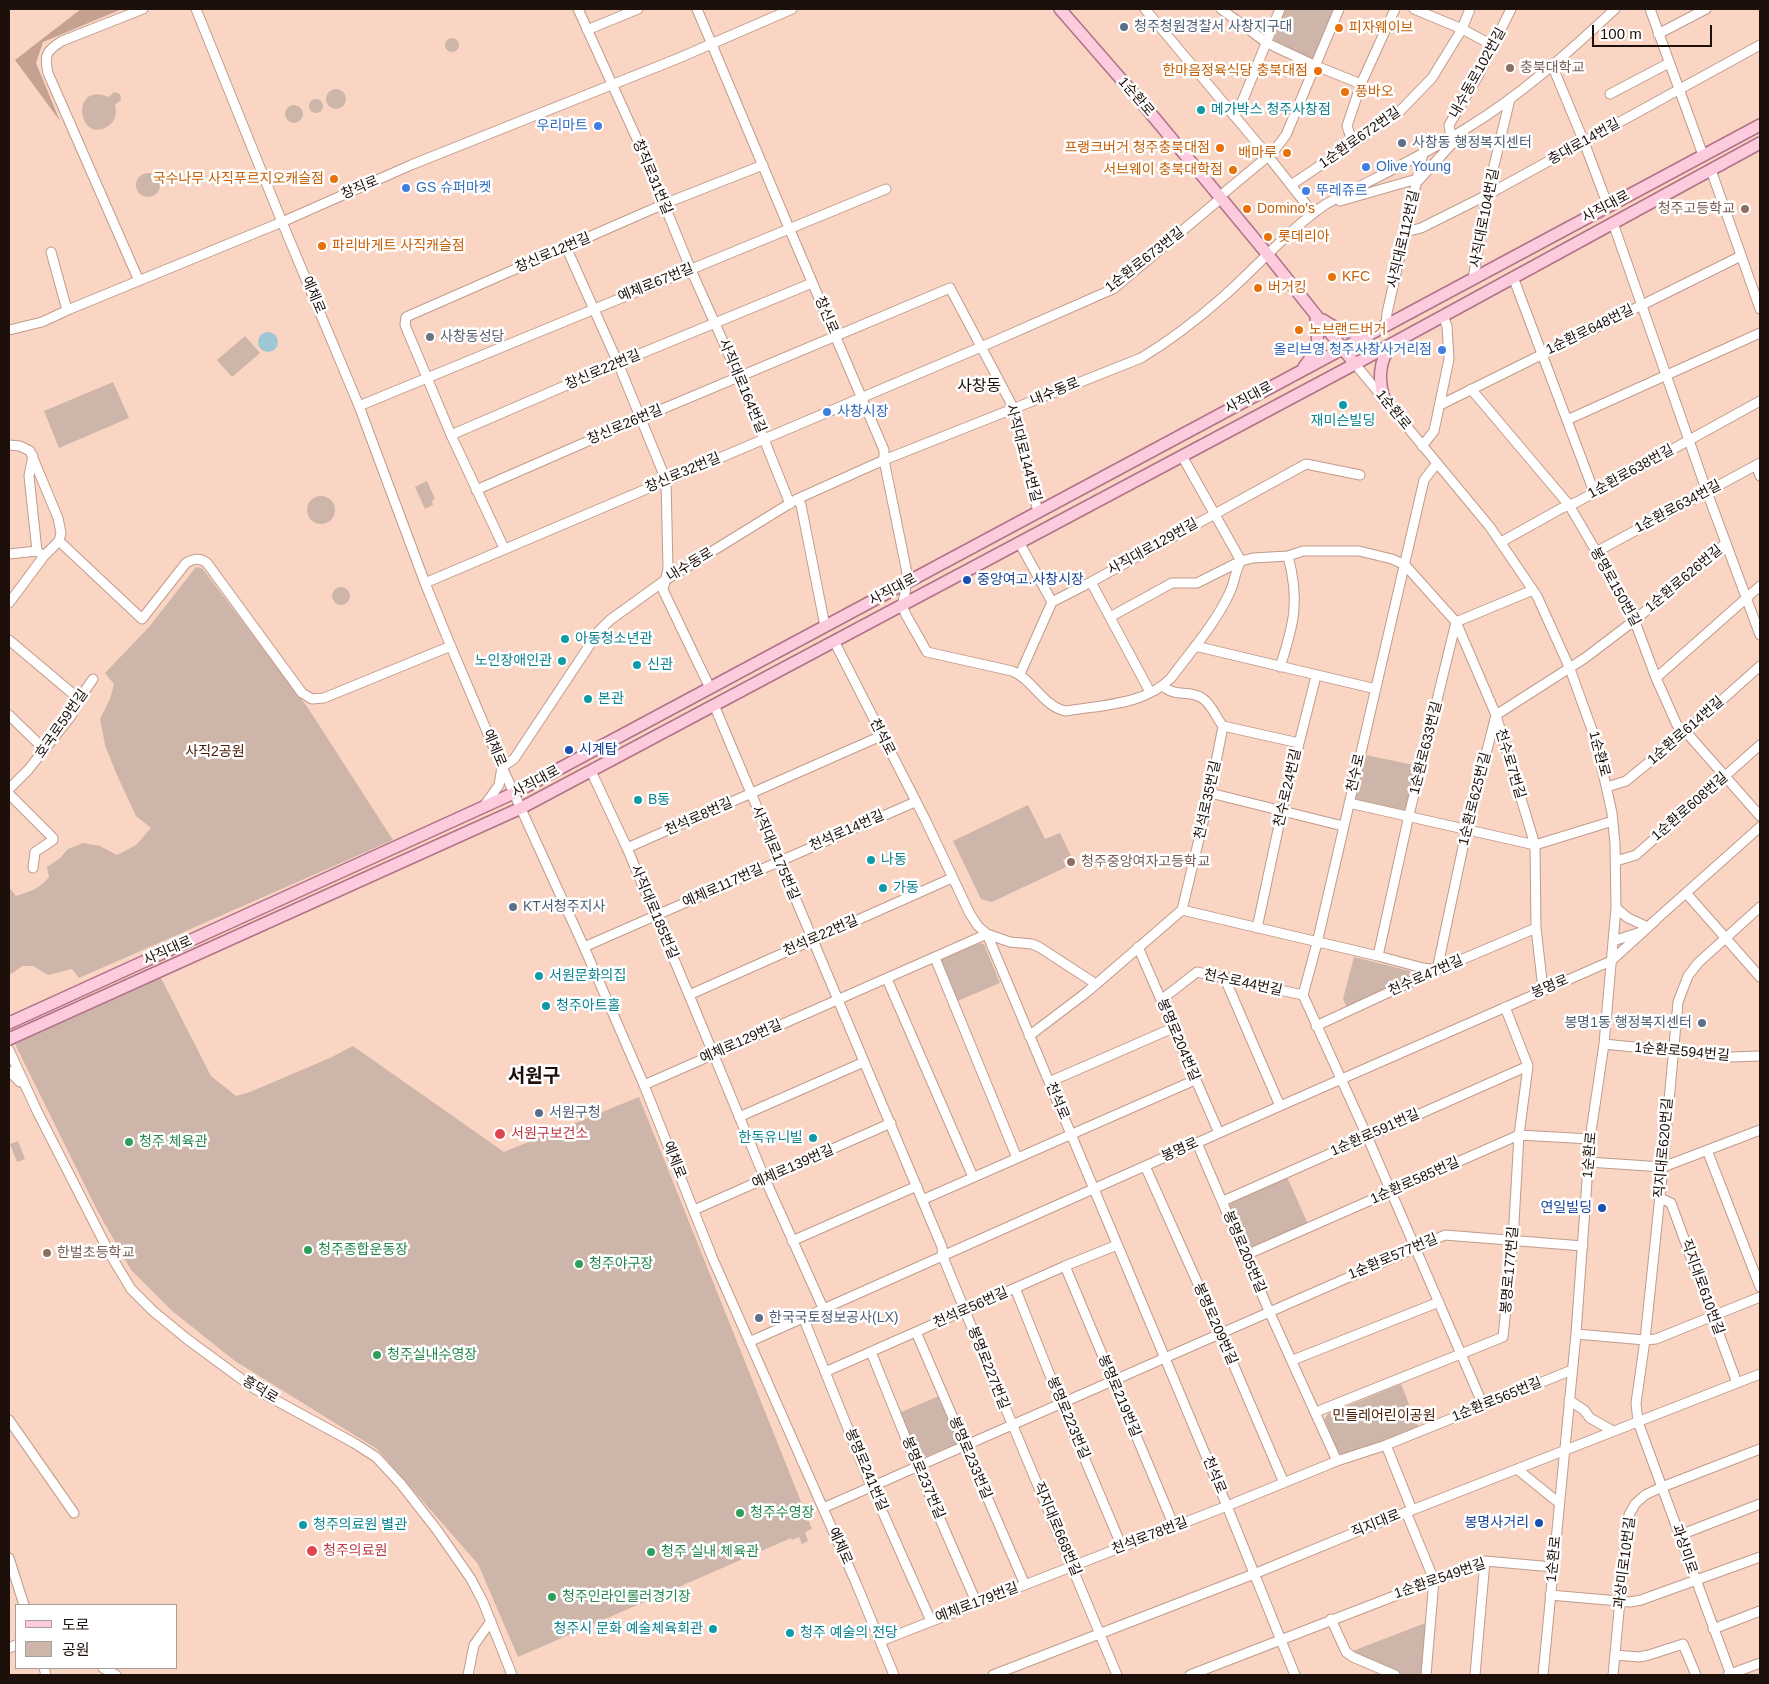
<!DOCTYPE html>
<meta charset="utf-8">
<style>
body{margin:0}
#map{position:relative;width:1769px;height:1684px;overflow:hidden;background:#fbd5c3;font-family:Helvetica,"Noto Sans KR",sans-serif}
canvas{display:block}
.frame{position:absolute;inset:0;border:10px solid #1d100a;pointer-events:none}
.legend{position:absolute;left:15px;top:1604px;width:162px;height:65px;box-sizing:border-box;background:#fff;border:1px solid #a59f9d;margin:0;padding:6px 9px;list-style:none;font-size:15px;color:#1d100a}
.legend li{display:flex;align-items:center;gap:10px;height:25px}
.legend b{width:25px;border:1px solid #a59f9d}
.scale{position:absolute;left:1592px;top:25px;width:120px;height:22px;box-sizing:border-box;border:2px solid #1d100a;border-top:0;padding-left:6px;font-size:15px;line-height:18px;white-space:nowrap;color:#1d100a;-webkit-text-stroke:4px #fff;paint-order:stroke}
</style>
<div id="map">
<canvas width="1769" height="1684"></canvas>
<div class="frame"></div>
<ul class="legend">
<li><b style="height:6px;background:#fecade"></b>도로</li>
<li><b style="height:14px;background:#cdb5aa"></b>공원</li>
</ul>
<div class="scale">100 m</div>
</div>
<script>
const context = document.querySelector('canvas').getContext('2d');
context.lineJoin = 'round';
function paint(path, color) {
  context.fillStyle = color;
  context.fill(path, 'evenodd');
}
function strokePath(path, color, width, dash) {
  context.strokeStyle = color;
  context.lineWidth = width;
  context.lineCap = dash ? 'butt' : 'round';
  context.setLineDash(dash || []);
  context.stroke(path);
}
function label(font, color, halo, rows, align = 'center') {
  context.font = font + ' Helvetica,"Noto Sans KR",sans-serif';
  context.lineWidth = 5;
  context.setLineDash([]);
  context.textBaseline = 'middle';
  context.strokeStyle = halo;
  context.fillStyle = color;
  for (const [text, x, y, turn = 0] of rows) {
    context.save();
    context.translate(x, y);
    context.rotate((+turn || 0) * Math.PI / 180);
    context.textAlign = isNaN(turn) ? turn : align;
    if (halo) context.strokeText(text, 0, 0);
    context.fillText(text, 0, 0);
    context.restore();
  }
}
const green = new Path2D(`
 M1285,9H1334L1313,60L1273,42Z
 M445 45a7 7 0 1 1 14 0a7 7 0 1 1-14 0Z
 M326 99a10 10 0 1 1 20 0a10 10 0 1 1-20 0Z
 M114,92L120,94L121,100L115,105C117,113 116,121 108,126C78,146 69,80 109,97Z
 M309 106a7 7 0 1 1 14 0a7 7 0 1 1-14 0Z
 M285 114a9 9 0 1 1 18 0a9 9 0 1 1-18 0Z
 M136 185a12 12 0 1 1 24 0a12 12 0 1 1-24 0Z
 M245,336L260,353L232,377L217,360Z
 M113,382L129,418L59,448L44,411Z
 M427,481L435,499L432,501L433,505L425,509L415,487Z
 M307 510a14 14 0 1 1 28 0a14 14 0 1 1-28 0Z
 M196,567L202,568L308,708L393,840L79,978L72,969L48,975L33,966H22L13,973L9,974V887L16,896C31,891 39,889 49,877L47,867L60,858L68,849L83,843L100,846L117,855L136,845L151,828L136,816L116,773L105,745L100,719L110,699L114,684L105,673L149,627Z
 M332 596a9 9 0 1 1 18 0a9 9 0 1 1-18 0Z
 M1366,755L1418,766L1408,807L1403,811L1357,801L1355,798Z
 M1028,805L1045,839L1060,833L1071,856L1063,860L1066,867L992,902L981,899L953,841Z
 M977,943L984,944L1000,983L955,1002L941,967V960Z
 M1354,957L1410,971L1412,977L1347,1008L1343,999Z
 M161,978L211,1076L236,1096L250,1092L330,1058L353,1046L504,1152L639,1097L812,1529L805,1532L808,1541L802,1544L799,1537L792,1540L791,1538L518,1657L478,1564L377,1449L235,1361L171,1310L131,1270L97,1210L15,1044Z
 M18,1141L25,1159L17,1162L10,1144Z
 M1287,1177L1308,1224L1253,1248L1246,1247L1228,1209L1233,1200Z
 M1401,1384L1418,1427L1346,1455L1337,1453L1324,1420L1328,1414Z
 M939,1396L958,1438L956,1444L922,1458L917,1457L899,1413Z
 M1428,1622L1424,1675H1401L1350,1652Z`);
const forest = new Path2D(`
 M81,9H122L43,42L36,63L60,121L15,60Z`);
const water = new Path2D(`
 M258 342a10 10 0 1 1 20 0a10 10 0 1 1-20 0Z`);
const minor = new Path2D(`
 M196,9L282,222L359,406L425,583L449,642L502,767L584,947L644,1085L712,1257L856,1583L894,1675
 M578,9L641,148L691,270L739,377L790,504
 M697,9L789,228L884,450V460L907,573L905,594L902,605L906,615L927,652L1012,671C1033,679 1043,707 1066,711C1101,705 1145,705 1171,678C1191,651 1215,624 1229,594C1235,583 1234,573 1241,561L1182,456
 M1145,9L1268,156L1313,213
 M1221,9L1267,43L1316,66L1361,84
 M1414,9L1462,29L1494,46
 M1650,9L1703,155
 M587,30L638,9
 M1658,34L1706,9
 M1552,65L1584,142L1608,206
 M1610,94L1669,63
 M1233,115L1240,107L1280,9
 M1451,138L1449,125L1478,76L1511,9
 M1353,144L1347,126L1361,84L1395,9
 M1711,170L1760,309
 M1418,181L1458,137
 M1291,185L1398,113L1432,78L1462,29L1470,9
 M1219,197L1273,152L1286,135L1339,9
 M1340,201L1417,179
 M1613,223L1707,492L1760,635
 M1405,232L1421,228L1487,195L1760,45
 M566,247L618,363L666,480L668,569L663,590L710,688
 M51,252L67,310
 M1513,277L1594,492
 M1473,279L1487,195L1510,99
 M139,281L48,73C44,55 46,51 62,41L143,9
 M1386,325L1387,313L1423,153
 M9,330L42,322L70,309L282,222L411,165L679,58L792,9
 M1355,364L1490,527L1537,596L1570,669L1596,741L1612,813L1615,844L1616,908L1604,1044L1590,1139L1576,1334L1543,1675
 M1471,389L1569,505L1631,611L1656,678L1677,725L1686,732L1760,816
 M1440,405L1741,256
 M359,406C535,335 710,261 886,189
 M1567,420L1760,333
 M451,435L618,363L812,283
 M9,445L20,446L30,451L58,518L61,533L59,541L44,556L9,603
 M1422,446L1434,431L1449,359L1447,326L1443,316
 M33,456L29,476L37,551
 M1437,463L1424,480L1317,943L1303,995L1367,1136L1483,1405
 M1756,465L1760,476
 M476,490L641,418L950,288L1014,409L1038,512
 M797,499L801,505L825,626
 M59,541L142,619L186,563C194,558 201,558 207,563L302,693L312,699L324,698L451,646
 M1019,542L1052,602L1020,674
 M1501,542L1562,508L1577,502L1760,401
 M504,548L451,435L405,325L406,317L664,204L763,165
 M1596,552L1760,463
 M9,554L37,551L41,554
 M1091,582L1150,692
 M425,583L981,347L1113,289L1220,199
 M1052,602L1091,582L1306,464L1360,475
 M1110,617L1172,583H1197L1241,561L1253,558L1288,556L1303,551H1359L1392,559L1405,565L1456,622L1496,715L1535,845L1536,928L1543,989
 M9,640L79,699
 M834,641L925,819L970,914L978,926L987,934L1227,1506L1295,1675
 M1195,646L1376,689
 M1280,667C1294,624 1300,601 1288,556
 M1656,678L1760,586
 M1163,686C1176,698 1188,689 1202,698C1212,704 1216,718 1223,726L1299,743
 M714,705L942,1247L943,1257L965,1311L1117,1675
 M9,715L45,750
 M502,767L514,759L599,631L610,620L664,581L797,499L884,460L1141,358C1171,340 1198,319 1224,296C1258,266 1288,230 1326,204C1373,179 1422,156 1467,128C1521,95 1569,52 1615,9
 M591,771L627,848L689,995L765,1179L823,1308
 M1607,787L1626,781L1686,732L1760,666
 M9,789L28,770L48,745L71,716L79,699L93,679
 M1210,793L1343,826
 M9,794L53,838V840L35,852L33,868
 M1349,803L1535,845L1613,821
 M484,806L499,785L502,767
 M627,848L881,736
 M1616,861L1636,855L1760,745
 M1686,893L1760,977
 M1616,908L1628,918L1648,927
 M1182,910L1378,956L1423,968L1437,970L1467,828L1496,715L1585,658L1635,620L1726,543
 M1651,924L1760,827
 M1257,928L1282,811L1316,676
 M1613,941L1641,932
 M584,947L915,802
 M1138,947L1219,1133
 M1378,956L1409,815L1456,622L1533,590
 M935,958L1017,1158
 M887,979L973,1177
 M1225,979L1280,1106
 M689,995L952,878
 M1161,1000L1197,972L1303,995
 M1316,1026L1437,970L1536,928
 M1029,1036L1087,992L1182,910L1210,793L1223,726
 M1604,1044L1731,1057L1760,1056
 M9,1050L37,1111L110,1254L131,1289L153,1311L187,1339L255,1389L354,1443L376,1457L401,1484L437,1530L471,1579L483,1602L512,1675
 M9,1071L20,1082
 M1049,1082L1173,1028
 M644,1085L987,934L1010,942L1032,944L1039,947L1096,984
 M739,1117L864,1062
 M1197,1143L1269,1311L1337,1461
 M1707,1150L1760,1287
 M1588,1162L1663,1167L1760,1130
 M1145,1166L1220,1333L1284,1483
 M1660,1198L1671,1203L1737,1383
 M922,1200L1195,1080
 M1223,1201L1528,1066
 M694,1210L891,1123
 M792,1241L917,1186
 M1246,1255L1519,1135L1590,1139
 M1065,1266L1174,1526
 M1015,1288L1061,1403L1122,1547
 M803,1317L871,1486L931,1621
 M916,1332L1025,1585
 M1576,1334L1645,1340L1656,1339L1760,1297
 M749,1342L1280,1106L1611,961L1655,921
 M871,1352L917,1466L977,1604
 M1293,1360L1439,1302
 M825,1372L1065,1266L1117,1245
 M1569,1400L1584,1410L1590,1418L1613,1431
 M1316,1412L1503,1337L1513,1240L1519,1135L1528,1066L1505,1007
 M9,1420L74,1513
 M1386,1445L1412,1510
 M1517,1469L1559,1503
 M823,1508L1445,1235L1583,1246
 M1406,1512L1434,1580L1426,1675
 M1680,1535L1760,1504
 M9,1558L24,1605
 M1550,1595L1630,1602L1641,1600L1760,1557
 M1331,1619L1346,1652L1353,1657L1395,1675
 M1713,1629L1760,1611
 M881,1641L1227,1506L1337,1461L1386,1445L1572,1370
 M9,1648L16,1645
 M1615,1655L1639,1657L1649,1655L1683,1644L1696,1675
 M44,1668L46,1675
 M103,1668L116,1675
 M468,1675L474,1645L491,1621
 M993,1675L1254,1574L1361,1530L1760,1374
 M1190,1675L1485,1561L1553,1567
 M1475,1675L1485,1561
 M1613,1675L1627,1525L1629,1515L1635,1504L1645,1495L1662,1487L1760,1449
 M1728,1675L1760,1663
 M1731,1675L1638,1422L1636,1403L1645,1340L1663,1167L1678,1002L1688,976L1698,963L1760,907`);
const major = new Path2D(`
 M1060,9L1147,109L1268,255L1355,364
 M1323,320C1338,330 1350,334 1369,333
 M1304,367C1321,345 1318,344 1316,316
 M1385,401C1378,382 1378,359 1393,344
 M9,1023L514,793L1760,125
 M9,1039L521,808L1355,364L1760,143`);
const markers = [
 [1124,27,5,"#5c6f8a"],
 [1339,28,5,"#e8710a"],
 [1510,68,5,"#8d6e63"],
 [1318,71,5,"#e8710a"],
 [1345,92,5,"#e8710a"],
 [1201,110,5,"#0f9aa8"],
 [598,126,5,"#3f7fe0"],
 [1402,143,5,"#5c6f8a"],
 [1220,148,5,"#e8710a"],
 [1287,153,5,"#e8710a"],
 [1366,167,5,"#3f7fe0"],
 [1233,170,5,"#e8710a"],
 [334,179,5,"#e8710a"],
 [406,188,5,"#3f7fe0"],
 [1306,191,5,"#3f7fe0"],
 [1247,209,5,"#e8710a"],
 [1745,209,5,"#8d6e63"],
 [1268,237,5,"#e8710a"],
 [322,246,5,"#e8710a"],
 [1332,277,5,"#e8710a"],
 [1258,288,5,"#e8710a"],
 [1299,330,5,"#e8710a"],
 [430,337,5,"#6b7280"],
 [1442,350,5,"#3f7fe0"],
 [1343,405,5,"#0f9aa8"],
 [827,412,5,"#3f7fe0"],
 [967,580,5,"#1a4fb4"],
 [565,639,5,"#0f9aa8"],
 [562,661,5,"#0f9aa8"],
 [637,665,5,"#0f9aa8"],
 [588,699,5,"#0f9aa8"],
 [569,750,5,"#1a4fb4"],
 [638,800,5,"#0f9aa8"],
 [871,860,5,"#0f9aa8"],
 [1071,862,5,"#8d6e63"],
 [883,888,5,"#0f9aa8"],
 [513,907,5,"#5c6f8a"],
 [539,976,5,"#0f9aa8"],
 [546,1006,5,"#0f9aa8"],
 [1702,1023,5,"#5c6f8a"],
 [539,1113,5,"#5c6f8a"],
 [500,1134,6,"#e0444e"],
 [813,1138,5,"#0f9aa8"],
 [129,1142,5,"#2e9e5b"],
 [1602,1208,5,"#1a4fb4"],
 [308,1250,5,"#2e9e5b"],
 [47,1253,5,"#8d6e63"],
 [579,1264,5,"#2e9e5b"],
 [759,1318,5,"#5c6f8a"],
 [377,1355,5,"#2e9e5b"],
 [740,1513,5,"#2e9e5b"],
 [1539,1523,5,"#1a4fb4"],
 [303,1525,5,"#0f9aa8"],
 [312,1551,6,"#e0444e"],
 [651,1552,5,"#2e9e5b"],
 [552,1597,5,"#2e9e5b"],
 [713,1629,5,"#0f9aa8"],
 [790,1633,5,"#0f9aa8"]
];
const serviceNames = [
 ["청주청원경찰서 사창지구대",1134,27],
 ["사창동 행정복지센터",1412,143],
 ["KT서청주지사",523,907],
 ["봉명1동 행정복지센터",1692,1023,"right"],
 ["서원구청",549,1113],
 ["한국국토정보공사(LX)",769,1318]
];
const foodNames = [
 ["피자웨이브",1349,28],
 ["한마음정육식당 충북대점",1308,71,"right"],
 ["풍바오",1355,92],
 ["프랭크버거 청주충북대점",1210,148,"right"],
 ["배마루",1277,153,"right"],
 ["서브웨이 충북대학점",1223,170,"right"],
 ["국수나무 사직푸르지오캐슬점",324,179,"right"],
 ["Domino's",1257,209],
 ["롯데리아",1278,237],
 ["파리바게트 사직캐슬점",332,246],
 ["KFC",1342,277],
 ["버거킹",1268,288],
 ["노브랜드버거",1309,330]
];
const educationNames = [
 ["충북대학교",1520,68],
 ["청주고등학교",1735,209,"right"],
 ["청주중앙여자고등학교",1081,862],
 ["한벌초등학교",57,1253]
];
const streetNames = [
 ["내수동로102번길",1478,73,-61],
 ["1순환로",1136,97,49],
 ["1순환로672번길",1360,138,-35],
 ["충대로14번길",1584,142,-29],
 ["창직로31번길",652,177,67],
 ["창직로",360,188,-23],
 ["사직대로",1606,207,-28],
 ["사직대로104번길",1485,218,-79],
 ["사직대로112번길",1404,239,-77],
 ["창신로12번길",553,253,-23],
 ["1순환로673번길",1145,260,-38],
 ["예체로67번길",656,283,-22],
 ["예체로",313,295,67],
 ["창신로",826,315,67],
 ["1순환로648번길",1590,330,-26],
 ["창신로22번길",603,370,-23],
 ["사직대로164번길",742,386,67],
 ["내수동로",1055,392,-22],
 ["사직대로",1249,398,-28],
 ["1순환로",1393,410,51],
 ["창신로26번길",625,425,-23],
 ["사직대로144번길",1023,453,75],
 ["1순환로638번길",1631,472,-29],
 ["창신로32번길",683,473,-23],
 ["1순환로634번길",1678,507,-28],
 ["사직대로129번길",1153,547,-29],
 ["내수동로",690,565,-31],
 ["1순환로626번길",1684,579,-40],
 ["봉명로150번길",1615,587,61],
 ["사직대로",893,590,-28],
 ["호국로59번길",62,724,-55],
 ["1순환로614번길",1686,731,-41],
 ["천석로",882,737,63],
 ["예체로",494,748,67],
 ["1순환로633번길",1426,748,-76],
 ["1순환로",1599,754,75],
 ["천수로7번길",1510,764,73],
 ["천수로",1356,773,-77],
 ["사직대로",536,782,-28],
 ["천수로24번길",1288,788,-77],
 ["1순환로625번길",1475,799,-76],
 ["천석로35번길",1208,800,-78],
 ["1순환로608번길",1690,807,-41],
 ["천석로8번길",699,817,-24],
 ["천석로14번길",847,831,-24],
 ["사직대로175번길",775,853,67],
 ["예체로117번길",723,886,-24],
 ["사직대로185번길",654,912,67],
 ["천석로22번길",821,936,-24],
 ["사직대로",168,951,-24],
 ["천수로47번길",1426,976,-24],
 ["천수로44번길",1243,983,12],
 ["봉명로",1550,987,-23],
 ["봉명로204번길",1178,1040,67],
 ["예체로129번길",741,1042,-24],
 ["1순환로594번길",1682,1052,5],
 ["천석로",1057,1101,67],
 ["1순환로591번길",1375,1133,-24],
 ["직지대로620번길",1664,1148,-85],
 ["봉명로",1180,1150,-24],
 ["1순환로",1590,1155,-85],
 ["예체로",674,1160,68],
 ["예체로139번길",793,1167,-24],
 ["1순환로585번길",1415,1181,-24],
 ["봉명로205번길",1244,1252,67],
 ["1순환로577번길",1393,1257,-23],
 ["봉명로177번길",1510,1270,-85],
 ["직지대로610번길",1702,1287,70],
 ["천석로56번길",971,1308,-24],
 ["봉명로209번길",1215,1324,66],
 ["봉명로227번길",988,1368,68],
 ["흥덕로",260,1390,31],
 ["봉명로219번길",1119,1396,67],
 ["1순환로565번길",1497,1400,-22],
 ["봉명로223번길",1068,1418,67],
 ["봉명로233번길",970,1458,67],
 ["봉명로241번길",866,1470,67],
 ["천석로",1214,1475,67],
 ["봉명로237번길",923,1478,67],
 ["직지대로",1376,1524,-22],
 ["직지대로668번길",1057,1529,67],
 ["천석로78번길",1150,1536,-21],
 ["예체로",840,1546,66],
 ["과상미로",1684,1549,71],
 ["1순환로",1554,1559,-84],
 ["과상미로10번길",1625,1563,-83],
 ["1순환로549번길",1440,1579,-19],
 ["예체로179번길",977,1603,-21]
];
const cultureNames = [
 ["메가박스 청주사창점",1211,110],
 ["재미슨빌딩",1343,421,"center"],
 ["아동청소년관",575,639],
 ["노인장애인관",552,661,"right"],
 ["신관",647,665],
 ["본관",598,699],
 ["B동",648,800],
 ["나동",881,860],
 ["가동",893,888],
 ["서원문화의집",549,976],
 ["청주아트홀",556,1006],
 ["한독유니빌",803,1138,"right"],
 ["청주의료원 별관",313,1525],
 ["청주시 문화 예술체육회관",703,1629,"right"],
 ["청주 예술의 전당",800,1633]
];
const shopNames = [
 ["우리마트",588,126,"right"],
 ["Olive Young",1376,167],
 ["GS 슈퍼마켓",416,188],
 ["뚜레쥬르",1316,191],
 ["올리브영 청주사창사거리점",1432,350,"right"],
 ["사창시장",837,412]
];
const worshipNames = [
 ["사창동성당",440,337]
];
const transitNames = [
 ["중앙여고.사창시장",977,580],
 ["시계탑",579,750],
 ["연일빌딩",1592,1208,"right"],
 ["봉명사거리",1529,1523,"right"]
];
const parkNames = [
 ["사직2공원",215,752],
 ["민들레어린이공원",1384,1416]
];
const healthNames = [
 ["서원구보건소",511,1134],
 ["청주의료원",323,1551]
];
const leisureNames = [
 ["청주 체육관",139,1142],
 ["청주종합운동장",318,1250],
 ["청주야구장",589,1264],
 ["청주실내수영장",387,1355],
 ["청주수영장",750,1513],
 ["청주 실내 체육관",661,1552],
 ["청주인라인롤러경기장",562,1597]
];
const quarterNames = [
 ["사창동",979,387]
];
const districtNames = [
 ["서원구",534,1077]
];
paint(green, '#cdb5aa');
paint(forest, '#c4a191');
paint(water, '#9dc7d4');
strokePath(minor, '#c09b8b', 11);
strokePath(major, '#af7286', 14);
strokePath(minor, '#fff', 9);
strokePath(major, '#fecade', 11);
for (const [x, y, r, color] of markers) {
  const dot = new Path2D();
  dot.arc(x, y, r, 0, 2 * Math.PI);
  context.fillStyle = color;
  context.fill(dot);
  strokePath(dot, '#fff', 2);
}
label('14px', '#4e5e75', '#fff', serviceNames, 'left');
label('14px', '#c56008', '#fff', foodNames, 'left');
label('14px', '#785e54', '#fff', educationNames, 'left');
label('14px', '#1d100a', '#fff', streetNames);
label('14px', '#0d838f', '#fff', cultureNames, 'left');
label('14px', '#366cbe', '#fff', shopNames, 'left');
label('14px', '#5b616d', '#fff', worshipNames, 'left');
label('14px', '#164399', '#fff', transitNames, 'left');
label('14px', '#471a02', '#fff', parkNames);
label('14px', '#be3a42', '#fff', healthNames, 'left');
label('14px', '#27864d', '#fff', leisureNames, 'left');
label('16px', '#1d100a', '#fff', quarterNames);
label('bold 19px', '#1d100a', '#fff', districtNames);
</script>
